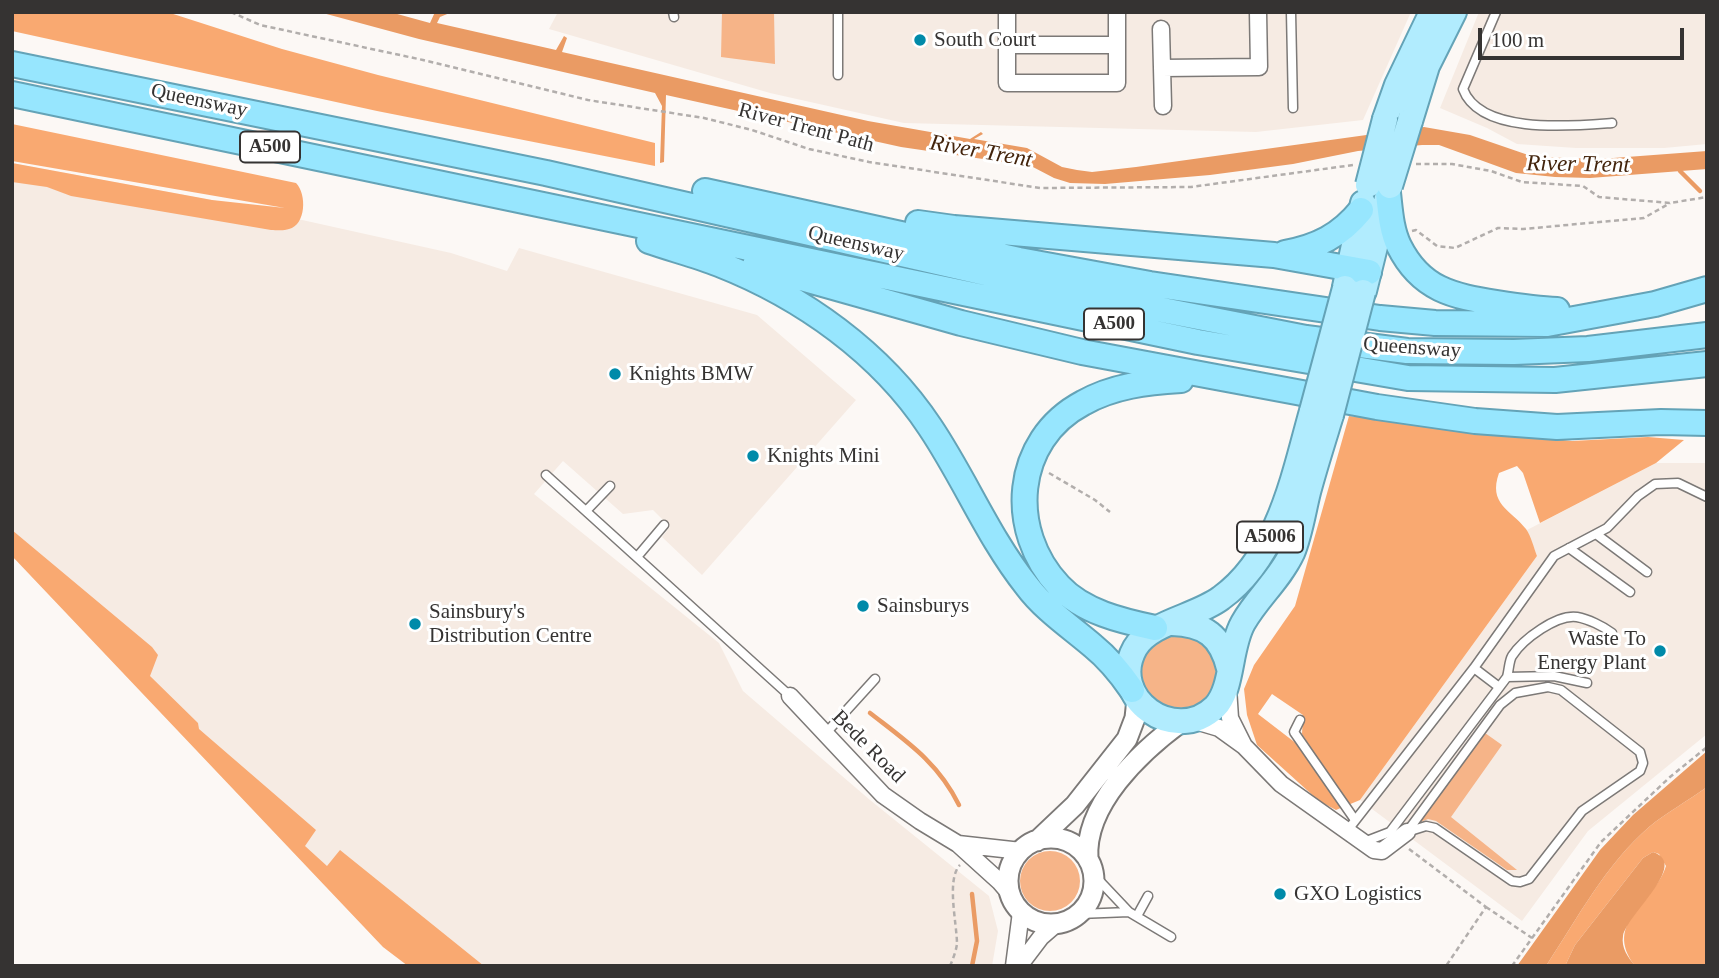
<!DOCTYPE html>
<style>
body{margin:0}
#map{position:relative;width:1719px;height:978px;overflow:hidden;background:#fcf8f5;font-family:"Times New Roman",serif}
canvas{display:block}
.frame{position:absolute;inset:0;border:14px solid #353332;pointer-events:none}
.scale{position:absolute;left:1478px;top:28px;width:206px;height:32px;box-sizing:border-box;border:4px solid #353332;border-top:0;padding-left:9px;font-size:21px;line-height:24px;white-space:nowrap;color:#353332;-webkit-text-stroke:5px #fff;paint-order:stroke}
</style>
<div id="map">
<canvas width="1719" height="978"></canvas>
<div class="frame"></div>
<div class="scale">100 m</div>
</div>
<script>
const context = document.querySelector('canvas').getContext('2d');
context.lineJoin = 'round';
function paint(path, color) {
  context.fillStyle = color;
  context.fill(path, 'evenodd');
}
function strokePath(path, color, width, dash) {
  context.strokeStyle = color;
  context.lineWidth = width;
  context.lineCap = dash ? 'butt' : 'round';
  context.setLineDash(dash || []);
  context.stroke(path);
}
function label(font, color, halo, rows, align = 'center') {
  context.font = font + ' "Times New Roman",serif';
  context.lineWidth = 6;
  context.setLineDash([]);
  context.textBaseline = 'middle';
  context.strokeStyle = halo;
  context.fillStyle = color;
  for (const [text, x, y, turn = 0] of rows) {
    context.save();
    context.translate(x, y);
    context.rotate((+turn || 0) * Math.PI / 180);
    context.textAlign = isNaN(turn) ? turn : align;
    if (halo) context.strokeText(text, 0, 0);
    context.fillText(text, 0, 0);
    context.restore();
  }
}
const built = new Path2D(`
 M558,12H1411L1363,120L1256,132L904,123L770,93L549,29Z
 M1479,12H1707V144L1664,148H1576L1517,144L1487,128L1440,108Z
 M12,163L212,200L451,253L507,271L519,248L757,315L856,400L702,575L662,537L670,527L653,510L623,514L563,461L534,494L719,643L743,691L870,800L989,896L998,931L992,966H408L383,947L12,556Z
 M1656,463H1707V734L1588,831L1522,921L1360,800L1537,556L1527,530Z`);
const green = new Path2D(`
 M722,12H774L775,64L721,57Z
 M1183,633L1207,645L1219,667L1215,691L1195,709L1171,712L1146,696L1139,673L1144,652L1165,635Z
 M1485,733L1502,745L1451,817L1517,870H1507L1436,821L1428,819L1418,823Z
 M1020 881a30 30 0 1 1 60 0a30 30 0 1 1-60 0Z`);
const forest = new Path2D(`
 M12,12H167L282,49L378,75L655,143V166L377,111L12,31Z
 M12,124L296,183C307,194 306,225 289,229C284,231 276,230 271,230L71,196L47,187L12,182V163L212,200L285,208L12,161Z
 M1349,416L1572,441L1648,437L1684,440L1656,463L1540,523L1523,473L1517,466L1499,473C1488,504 1510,509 1526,529C1531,536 1534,548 1537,556L1360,800L1348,805L1302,734L1303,715L1272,694L1258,714L1297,744L1343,807L1336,810L1319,801L1257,745L1247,715L1244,689L1254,665L1295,606Z
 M12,530L152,647L158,655L150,676L198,723L199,729L316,830L305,846L327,866L340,850L484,966H408L383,947L12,556Z
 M1707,787V966H1635C1602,922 1654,904 1666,866L1659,854L1653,852L1643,858L1575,945L1565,966H1546C1577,919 1606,864 1649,827C1667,812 1688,801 1707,787Z`);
const water = new Path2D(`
 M319,12H390L430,23L435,12H452L440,17L437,23L556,50L564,36L567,38L562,52L868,121L970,139L981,132L983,134L974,139L1027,148L1062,167L1077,170L1092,172L1136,167L1424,127L1470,135L1534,157L1600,159L1707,151V169L1590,178L1555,177L1516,173L1439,145H1422L1358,151L1293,164L1210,175L1105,184L1070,183L1054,178L1031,166L901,147L666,95L664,162L660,163L662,106L655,93L419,39Z
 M1707,751V787C1688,801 1667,812 1649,827C1606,864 1577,919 1546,966H1517L1600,850L1633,815Z
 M1653,852C1690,864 1627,914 1623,936C1621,948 1628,957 1635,966H1565L1575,945L1643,858Z`);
const stream = new Path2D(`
 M1680,171L1700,191
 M870,713C906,741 938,762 959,805
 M972,966L977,941L972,894`);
const path = new Path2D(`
 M231,12L260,25L423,60L588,100L704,118L752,130L809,149L869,162L1040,188L1191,187L1353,165
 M1416,164H1452L1491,171L1522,182L1583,186L1599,197L1670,203L1707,197
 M1412,231L1416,230L1437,246L1455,248L1498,228L1523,229L1644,218L1670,203
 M1049,473L1095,500L1110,512
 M1409,849L1486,907L1446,966
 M1486,907L1532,938
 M950,966C953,959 956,951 957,944C957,924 946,879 960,865
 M1512,966L1601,842L1670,777L1707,747`);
const service = new Path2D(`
 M673,12L674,17
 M838,12V75
 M1291,12L1293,108
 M1496,12L1463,89C1480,135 1572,126 1612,123
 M546,475L790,696
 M586,511L610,486
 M1596,534L1647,572
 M1569,548L1630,592
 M637,557L664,525
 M1474,668L1499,687
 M1507,677C1509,670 1509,661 1512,656C1523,639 1557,614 1577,617C1588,619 1603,626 1612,633
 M1548,687L1561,690L1640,752L1643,763L1640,771L1582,811L1529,879L1520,882L1512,881L1435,828L1426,826L1407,832L1500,705L1515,693Z
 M1300,720L1294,732L1355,820
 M826,733L875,679
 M1347,831L1474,668L1554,556L1607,528L1638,496L1655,484L1678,483L1707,497
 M1364,842L1390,832L1507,677L1554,676L1587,683
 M1094,875L1129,912L1171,937
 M1079,914L1129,912
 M1137,916L1148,896`);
const minor = new Path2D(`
 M1007,12V83H1117V12
 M1161,29L1163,106
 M1007,45H1117
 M1162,68L1259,67L1258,12
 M790,696L883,795L920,821L958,844L1000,882L1012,896
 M1192,720L1219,728L1244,746L1230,718L1228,688
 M1244,746L1281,784L1374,850L1382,851L1407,832
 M958,844L1021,851
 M1014,966L1021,912
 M1019,966L1041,937L1056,924`);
const tertiary = new Path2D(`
 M1008 881a43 43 0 1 1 86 0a43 43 0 1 1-86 0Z
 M1037,841L1075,805L1127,739L1135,718L1137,699
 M1088,859C1084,805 1140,752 1181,722`);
const primary = new Path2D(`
 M1385,119L1397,85L1432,12
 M1410,121L1427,66L1454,12
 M1345,287L1363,203
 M1364,291L1388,194
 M1312,411C1294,475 1279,556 1221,598C1196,617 1150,622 1135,648C1107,698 1175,746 1215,707C1233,689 1229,648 1243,623C1257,598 1280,579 1292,553C1300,534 1303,512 1308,492C1315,466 1323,441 1331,415
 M1172,623C1205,624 1221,636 1229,668`);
const trunk = new Path2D(`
 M12,64L546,173L1065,291L1306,338L1407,351L1514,352L1588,349L1707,335
 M12,94L1198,342L1408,378L1555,380L1707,364
 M705,191L1019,260L1150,284L1380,318L1435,323L1547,324L1655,304L1707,289
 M1388,193C1390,210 1391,230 1399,246C1421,290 1453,296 1497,303C1517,306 1537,309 1557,310
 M918,223L954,228L1274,255L1369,272
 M649,241C672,249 696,255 719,264C803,297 881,353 930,427C965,479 988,537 1027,586C1045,610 1071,627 1093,646C1109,659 1121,674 1132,690
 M1285,253C1317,247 1340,236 1361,210
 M755,265L961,323L1082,352L1377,407L1475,421L1557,427L1661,422L1707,423
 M1155,628C1122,621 1083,612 1059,586C1007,531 1013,440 1083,403C1113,386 1147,382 1181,380`);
const primaryBridge = new Path2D(`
 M1368,185L1385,119
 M1390,186L1410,121
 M1312,411L1345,288
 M1331,415L1363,292`);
const markers = [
 [920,40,7,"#008aa9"],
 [615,374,7,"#008aa9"],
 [753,456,7,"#008aa9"],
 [863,606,7,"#008aa9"],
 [415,624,7,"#008aa9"],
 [1660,651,7,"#008aa9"],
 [1280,894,7,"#008aa9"]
];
const shields = [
 [270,147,60],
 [1114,324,60],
 [1270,537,66]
];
const shieldNames = [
 ["A500",270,147],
 ["A500",1114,324],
 ["A5006",1270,537]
];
const poiNames = [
 ["South Court",934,40],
 ["Knights BMW",629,374],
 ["Knights Mini",767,456],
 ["Sainsburys",877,606],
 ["Sainsbury's",429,612],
 ["Distribution Centre",429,636],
 ["Waste To",1646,639,"right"],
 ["Energy Plant",1646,663,"right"],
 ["GXO Logistics",1294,894]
];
const streetNames = [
 ["Queensway",199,101,12],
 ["River Trent Path",806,128,15],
 ["Queensway",856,244,13],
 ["Queensway",1412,348,4],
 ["Bede Road",868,747,45]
];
const waterNames = [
 ["River Trent",981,152,10],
 ["River Trent",1578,165,1]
];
paint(built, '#f6ebe3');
paint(green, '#f6b488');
paint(forest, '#f9a971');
paint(water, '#ea9b64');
strokePath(stream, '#ea9b64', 4.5);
strokePath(service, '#7c7977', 11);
strokePath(minor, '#7c7977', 19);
strokePath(tertiary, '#7c7977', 23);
strokePath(primary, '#64a3b7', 28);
strokePath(trunk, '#64a3b7', 28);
strokePath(path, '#b2aeac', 2.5, [5, 3.5]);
strokePath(service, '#fff', 8);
strokePath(minor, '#fff', 16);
strokePath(tertiary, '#fff', 19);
strokePath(primary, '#b1ecfe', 24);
strokePath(trunk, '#97e6fe', 24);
strokePath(primaryBridge, '#64a3b7', 28, []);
strokePath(primaryBridge, '#b1ecfe', 24);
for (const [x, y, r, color] of markers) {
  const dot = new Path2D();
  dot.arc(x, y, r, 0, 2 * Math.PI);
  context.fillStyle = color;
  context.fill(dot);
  strokePath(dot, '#fff', 2.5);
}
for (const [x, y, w] of shields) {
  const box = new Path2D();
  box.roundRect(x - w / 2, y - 15.5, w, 31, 5);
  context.fillStyle = '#fff';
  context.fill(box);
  strokePath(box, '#353332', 2);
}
label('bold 19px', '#353332', null, shieldNames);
label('21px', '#353332', '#fff', poiNames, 'left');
label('21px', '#353332', '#fff', streetNames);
label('italic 23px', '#43240c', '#fff', waterNames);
</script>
